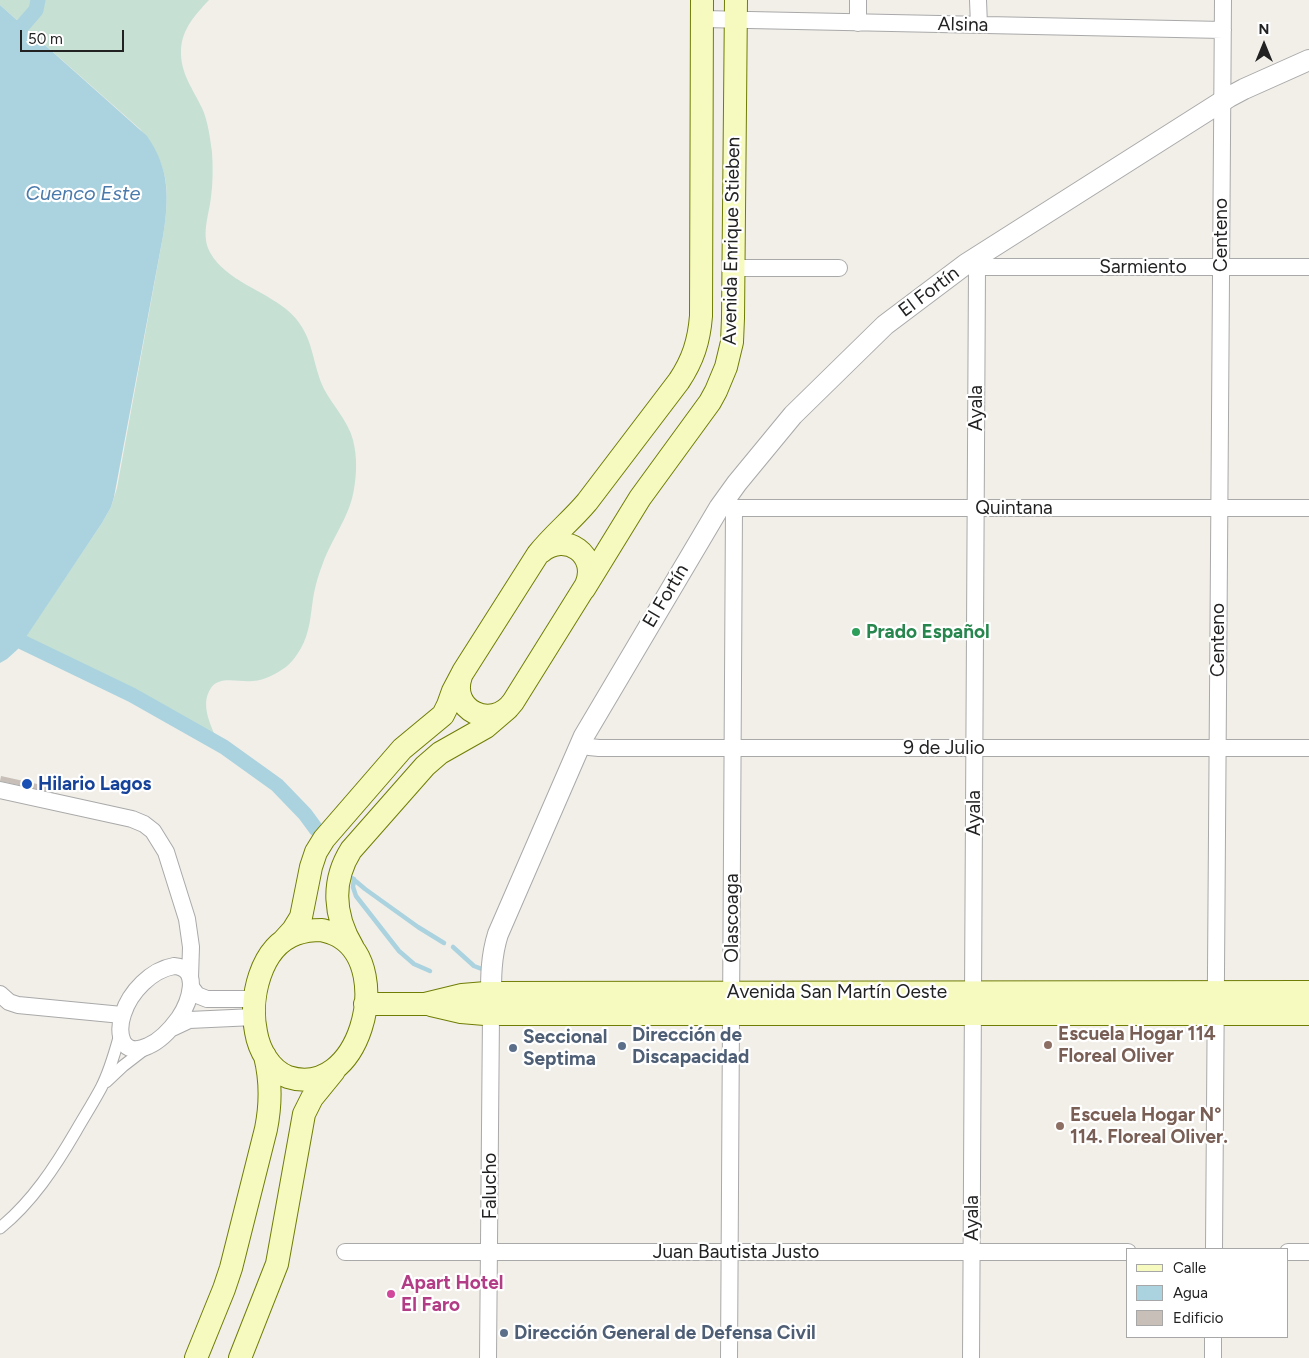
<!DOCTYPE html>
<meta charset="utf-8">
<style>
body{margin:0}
#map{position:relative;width:1309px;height:1358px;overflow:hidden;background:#f2efe9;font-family:Figtree,sans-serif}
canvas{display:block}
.legend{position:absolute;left:1126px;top:1248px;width:162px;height:90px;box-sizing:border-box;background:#fff;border:1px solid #a7a7a7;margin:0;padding:6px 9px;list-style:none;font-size:15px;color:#222}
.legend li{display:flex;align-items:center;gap:10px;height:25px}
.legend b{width:25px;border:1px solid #a7a7a7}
.north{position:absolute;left:1239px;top:20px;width:50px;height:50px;-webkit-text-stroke:4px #fff;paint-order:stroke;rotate:0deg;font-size:14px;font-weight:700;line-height:20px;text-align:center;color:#222}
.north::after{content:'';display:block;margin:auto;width:18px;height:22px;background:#222;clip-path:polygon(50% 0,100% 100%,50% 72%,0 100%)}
.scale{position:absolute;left:20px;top:30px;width:104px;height:22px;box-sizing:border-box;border:2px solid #222;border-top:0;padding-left:6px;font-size:15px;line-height:18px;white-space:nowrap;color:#222;-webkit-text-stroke:4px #fff;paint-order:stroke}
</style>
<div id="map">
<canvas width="1309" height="1358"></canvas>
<ul class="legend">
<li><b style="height:6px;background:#f7fabf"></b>Calle</li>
<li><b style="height:14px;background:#aad3df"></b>Agua</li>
<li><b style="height:14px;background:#c7bfb8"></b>Edificio</li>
</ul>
<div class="north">N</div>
<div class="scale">50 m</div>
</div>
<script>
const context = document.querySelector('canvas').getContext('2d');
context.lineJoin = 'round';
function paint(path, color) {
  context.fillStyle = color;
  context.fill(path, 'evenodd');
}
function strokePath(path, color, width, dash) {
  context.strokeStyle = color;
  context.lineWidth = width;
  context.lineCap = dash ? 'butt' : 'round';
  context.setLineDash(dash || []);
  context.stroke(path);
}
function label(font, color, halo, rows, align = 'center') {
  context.font = font + ' Figtree,sans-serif';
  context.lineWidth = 4.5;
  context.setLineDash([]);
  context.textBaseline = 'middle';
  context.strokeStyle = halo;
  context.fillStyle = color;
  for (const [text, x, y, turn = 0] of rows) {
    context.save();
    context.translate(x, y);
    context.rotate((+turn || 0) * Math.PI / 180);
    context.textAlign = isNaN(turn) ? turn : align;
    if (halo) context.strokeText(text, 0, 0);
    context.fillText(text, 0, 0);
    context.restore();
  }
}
const wetland = new Path2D(`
 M0,0H209C195,15 182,29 181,50C180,73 193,89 202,108C208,121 210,138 212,152C213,167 213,182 211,197C209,216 200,236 211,254C225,279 264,291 286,309C315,333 310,359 324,389C333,406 348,421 353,440C357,456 357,472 354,489C350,516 332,538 323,563C319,573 316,583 314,593C311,609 311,626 304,642C300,651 294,660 286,667C276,674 265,680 253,681C240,683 220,675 211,688C199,705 212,728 219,744L132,695L22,642L102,523L111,507L117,488L163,236C170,191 170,166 140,129L0,5Z`);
const water = new Path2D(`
 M0,5L147,136C170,169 169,198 163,236L114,497L111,507L102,523L18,649L7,659L0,663Z`);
const stream = new Path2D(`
 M352,878L365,889L418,927L444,943
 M354,879L353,887L356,896L399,951L414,964L430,971
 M453,947L474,966L487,971`);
const canal = new Path2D(`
 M23,25L36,10L38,0
 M22,642L132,695L224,747L277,785L305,814L316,829`);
const building = new Path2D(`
 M1,776L55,788L54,793L0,781Z`);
const pedestrian = new Path2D(`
 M106,1082L123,1066L145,1049
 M0,1228C32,1202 55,1167 76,1131C84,1117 93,1103 101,1088C110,1071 115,1052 120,1034`);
const minor = new Path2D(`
 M858,0V23
 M978,0L979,25
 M702,19L1223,30
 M977,267H1309
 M734,268H839
 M724,508H1309
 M580,744L589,747L599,748H1309
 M0,790L132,819L144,824L153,831L166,852L187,919L191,947L190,978
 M174,966C202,968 189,1003 179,1018C171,1029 160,1041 148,1046C122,1058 116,1034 123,1014C130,992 151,970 174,966Z
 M191,987L197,995L207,999H255
 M0,994L9,1002L18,1005L122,1015
 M172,1028L189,1020L254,1017
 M1214,1249L1223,0
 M345,1252H1128
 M1288,1252H1309
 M488,1358L491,1014
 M729,1358L734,508
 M971,1358L977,267
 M1213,1358V1337`);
const tertiary = new Path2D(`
 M491,1009C491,983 490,959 498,934L584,736L719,508L737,483L793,415L885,325L966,264L1229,97L1244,89L1309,60`);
const secondary = new Path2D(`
 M584,589L640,498L710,402L716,391L726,367L732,342L733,318L736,0
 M461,676C449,710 492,731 513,702L586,585C599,555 566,531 541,552
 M322,930C328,932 334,933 340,937C394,970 359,1100 288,1077C270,1070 259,1050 256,1032C249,999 260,947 296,934C304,931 313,930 322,930Z
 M283,941L293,930L301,917L311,867L316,852L324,839L402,749L443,715L448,705L453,691L463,672L538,554C553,535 572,520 587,502L679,381C693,360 699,341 701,316L702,0
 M353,948C334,916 331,882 351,850L425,766L440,753L486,727L507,709
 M365,1004H425L462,995L486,993L1309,992
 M431,1005L461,1012L485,1014H1309
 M196,1358L224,1289L231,1268L266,1129C271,1104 271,1080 265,1056
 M240,1358L277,1264L304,1114L312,1098L334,1071`);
const markers = [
 [856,632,5,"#2e9e5b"],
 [27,784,6,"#1a4fb4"],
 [1048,1045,5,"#8d6e63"],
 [622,1046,5,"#5c6f8a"],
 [513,1048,5,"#5c6f8a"],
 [1060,1126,5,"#8d6e63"],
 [391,1294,5,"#d1479c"],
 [504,1333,5,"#5c6f8a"]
];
const streetNames = [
 ["Alsina",963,25,1],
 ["Centeno",1221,235,-90],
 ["Avenida Enrique Stieben",732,241,-89],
 ["Sarmiento",1143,267],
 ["El Fortín",929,292,-37],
 ["Ayala",976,408,-90],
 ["Quintana",1014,508],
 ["El Fortín",666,596,-59],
 ["Centeno",1218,640,-90],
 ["9 de Julio",944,748],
 ["Ayala",974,813,-90],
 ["Olascoaga",732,918,-90],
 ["Avenida San Martín Oeste",837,992],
 ["Falucho",490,1186,-90],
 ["Ayala",972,1218,-90],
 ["Juan Bautista Justo",736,1252]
];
const leisureNames = [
 ["Prado Español",866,632]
];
const transitNames = [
 ["Hilario Lagos",38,784]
];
const educationNames = [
 ["Escuela Hogar 114",1058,1034],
 ["Floreal Oliver",1058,1056],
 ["Escuela Hogar N°",1070,1115],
 ["114. Floreal Oliver.",1070,1137]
];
const serviceNames = [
 ["Dirección de",632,1035],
 ["Discapacidad",632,1057],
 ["Seccional",523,1037],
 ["Septima",523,1059],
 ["Dirección General de Defensa Civil",514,1333]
];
const hotelNames = [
 ["Apart Hotel",401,1283],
 ["El Faro",401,1305]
];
const waterNames = [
 ["Cuenco Este",83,194]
];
paint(wetland, '#c6e0d4');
paint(water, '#aad3df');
strokePath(stream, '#aad3df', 4.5);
strokePath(canal, '#aad3df', 15);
paint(building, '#c7bfb8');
strokePath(pedestrian, '#a9a9a9', 13);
strokePath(minor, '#a9a9a9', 18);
strokePath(tertiary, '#a9a9a9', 22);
strokePath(secondary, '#707d05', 24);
strokePath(pedestrian, '#fff', 11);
strokePath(minor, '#fff', 16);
strokePath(tertiary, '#fff', 20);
strokePath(secondary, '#f7fabf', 22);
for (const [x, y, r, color] of markers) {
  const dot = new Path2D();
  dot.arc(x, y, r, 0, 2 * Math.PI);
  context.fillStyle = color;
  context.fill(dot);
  strokePath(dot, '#fff', 2);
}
label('19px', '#222', '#fff', streetNames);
label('bold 19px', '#27864d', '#fff', leisureNames, 'left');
label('bold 19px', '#164399', '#fff', transitNames, 'left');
label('bold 19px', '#785e54', '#fff', educationNames, 'left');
label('bold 19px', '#4e5e75', '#fff', serviceNames, 'left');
label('bold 19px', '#b23c85', '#fff', hotelNames, 'left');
label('italic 20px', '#4a7aab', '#fff', waterNames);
</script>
